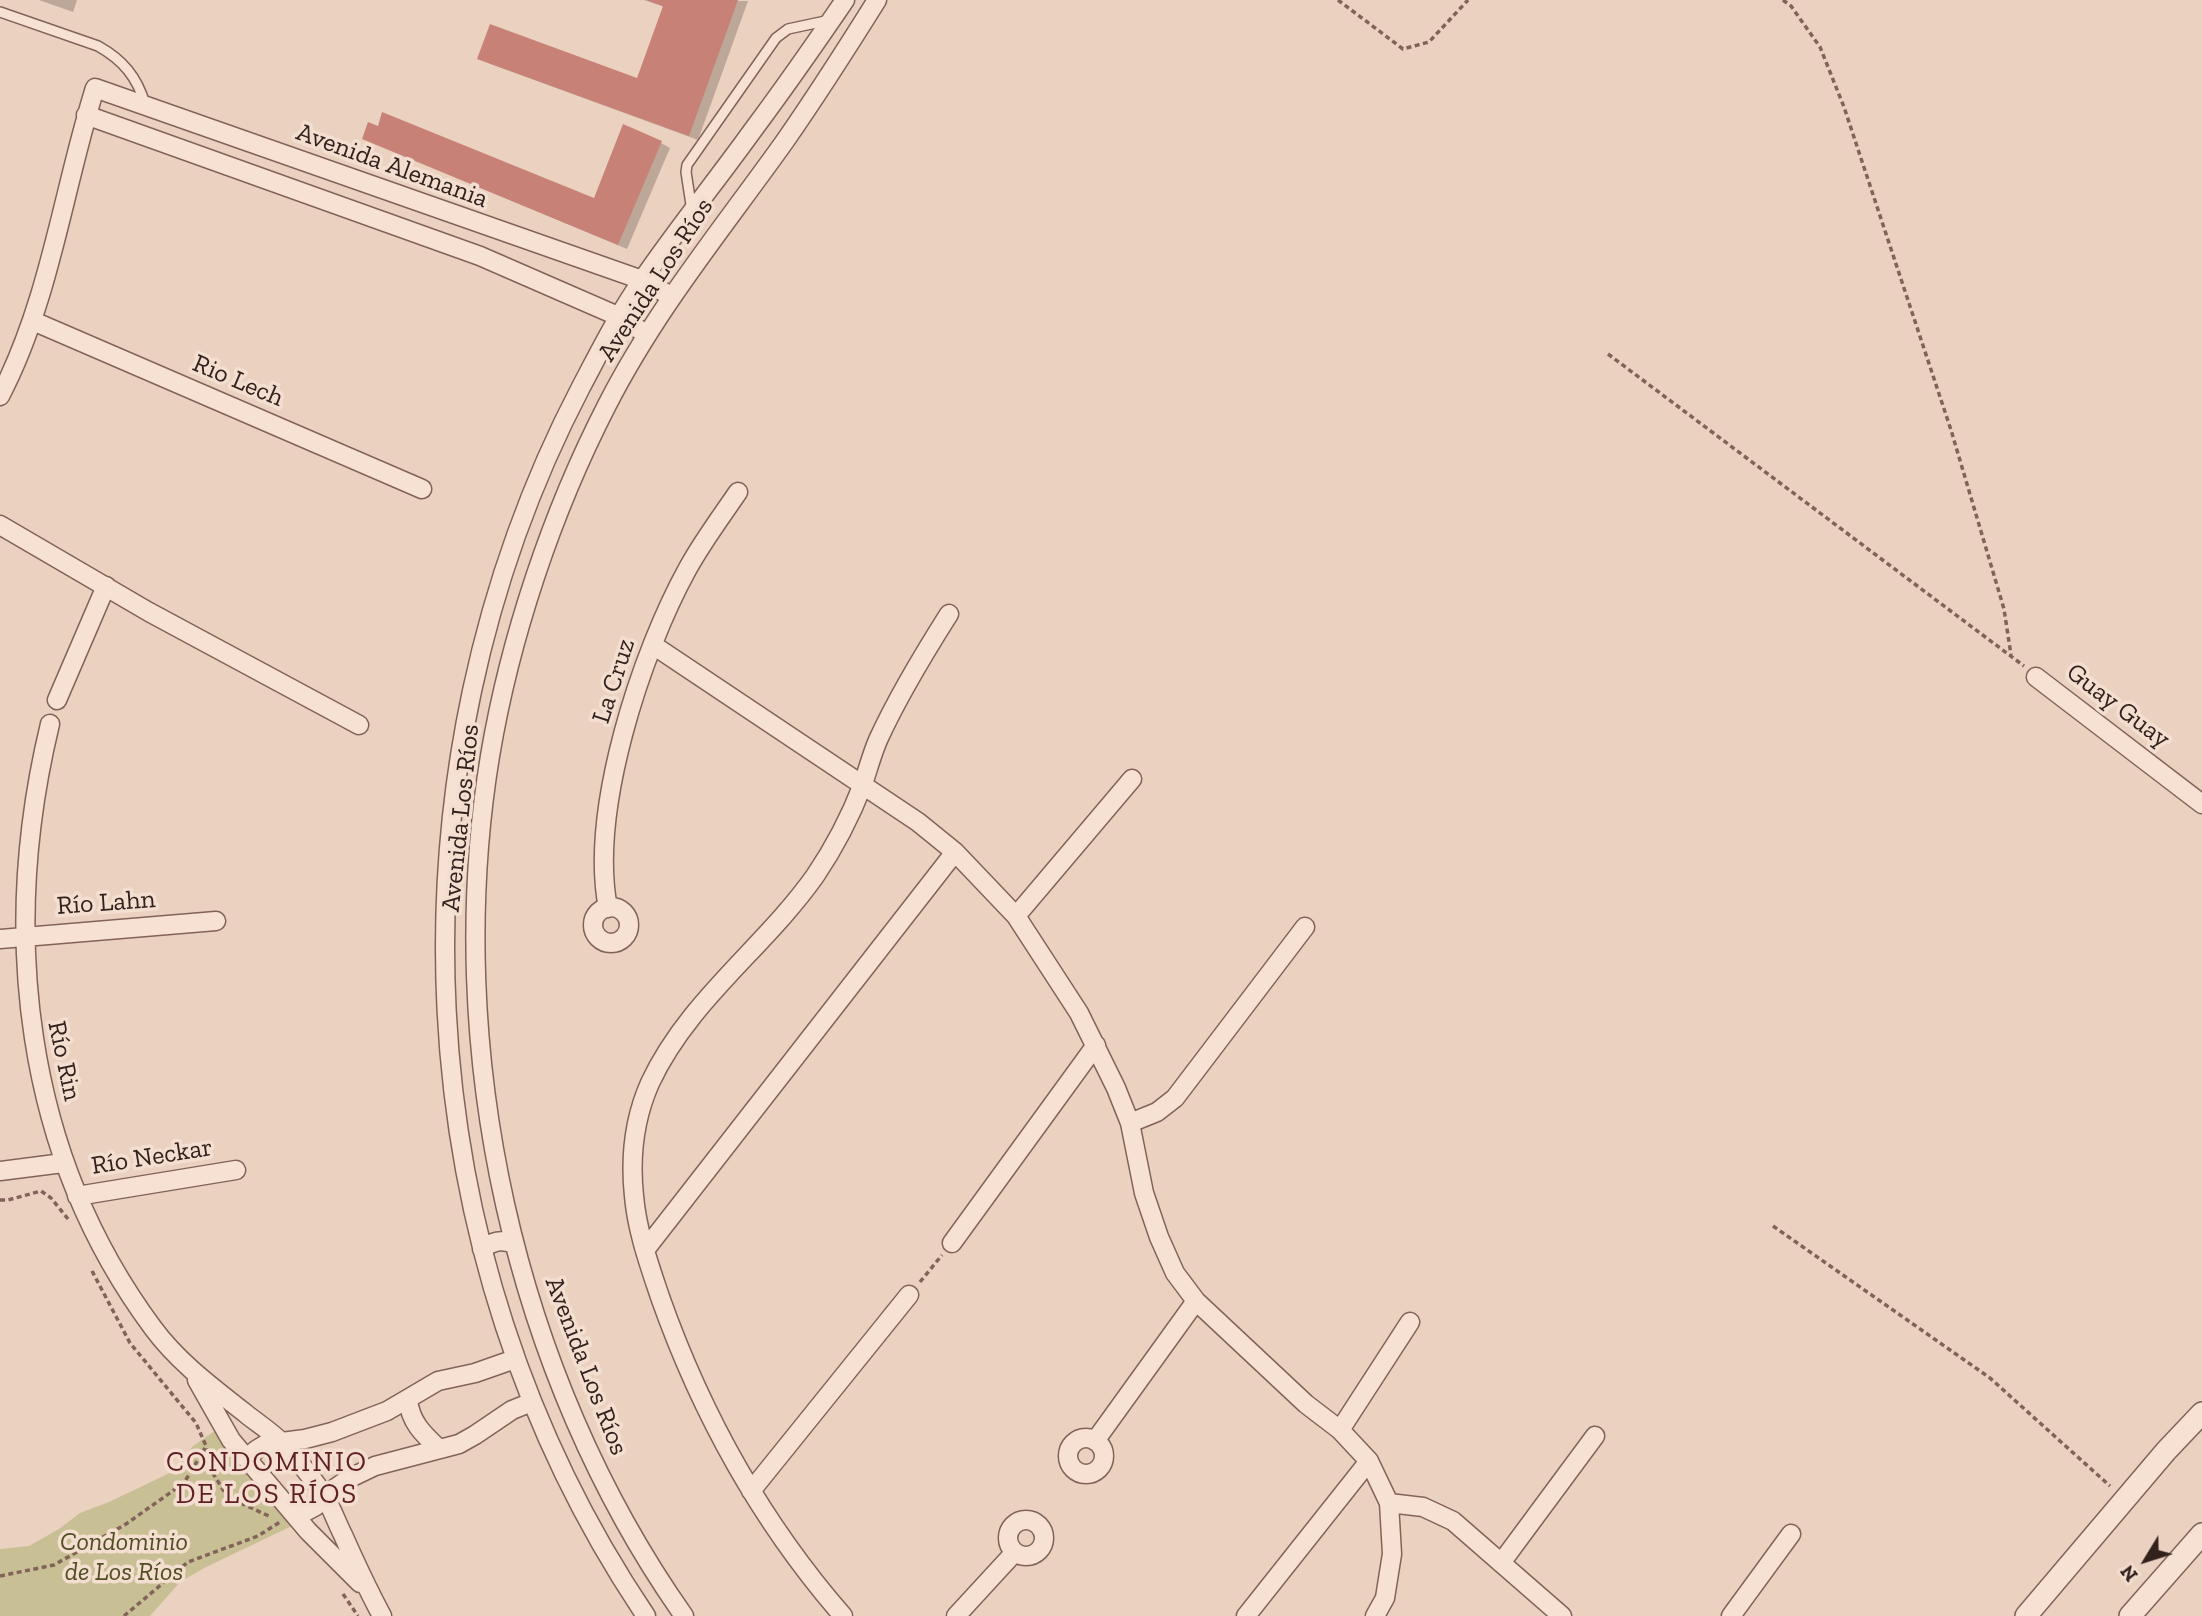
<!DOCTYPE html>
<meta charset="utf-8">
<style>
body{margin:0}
#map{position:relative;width:2202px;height:1616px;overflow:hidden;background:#ebd1c0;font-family:"Zilla Slab",serif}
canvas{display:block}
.north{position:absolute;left:2111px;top:1525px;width:70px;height:70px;-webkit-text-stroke:5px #f3decf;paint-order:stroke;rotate:232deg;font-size:19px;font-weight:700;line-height:28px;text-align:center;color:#33211d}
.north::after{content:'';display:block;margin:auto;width:24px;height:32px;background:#33211d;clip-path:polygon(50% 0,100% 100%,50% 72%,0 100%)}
</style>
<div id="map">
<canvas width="2202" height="1616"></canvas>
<div class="north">N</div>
</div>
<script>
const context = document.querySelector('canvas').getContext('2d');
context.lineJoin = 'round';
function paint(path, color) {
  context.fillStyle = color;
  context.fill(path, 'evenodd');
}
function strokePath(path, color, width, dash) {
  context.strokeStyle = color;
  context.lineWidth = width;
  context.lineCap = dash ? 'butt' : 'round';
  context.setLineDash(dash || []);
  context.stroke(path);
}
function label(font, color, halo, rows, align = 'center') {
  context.font = font + ' "Zilla Slab",serif';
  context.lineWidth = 7;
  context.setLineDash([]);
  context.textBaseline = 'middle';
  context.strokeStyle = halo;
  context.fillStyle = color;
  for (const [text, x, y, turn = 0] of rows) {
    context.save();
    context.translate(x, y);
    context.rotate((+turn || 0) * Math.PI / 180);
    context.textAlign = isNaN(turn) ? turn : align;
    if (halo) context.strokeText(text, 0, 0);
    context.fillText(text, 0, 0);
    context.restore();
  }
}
const green = new Path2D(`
 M219,1428L296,1524L206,1567L180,1582L150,1616H0V1549L29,1546L59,1529L80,1513L109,1502L174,1471L193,1446Z`);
const shadow = new Path2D(`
 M39,0H77L73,12Z
 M644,0L748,1L698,140L488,63L638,80L664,7Z
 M373,143L595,200L661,143L670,148L627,249Z`);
const building = new Path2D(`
 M646,0H738L689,136L477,59L490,24L637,78L663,6Z
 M382,112L594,198L623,124L662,141L618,245L362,139L368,122L378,126Z`);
const path = new Path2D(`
 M1338,0L1403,49L1429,42L1468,0
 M1783,0L1791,6L1820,47L1844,107L1951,430L2004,609L2011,655
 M1608,354L2024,666
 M0,1200H8L41,1191L51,1198L68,1219
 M1773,1226L1990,1378L2110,1486
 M92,1271L130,1343L196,1423L206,1446L211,1470L225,1493L234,1500L271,1517
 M920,1282L942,1255
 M0,1576L54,1565L126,1524L184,1483L205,1448
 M343,1594L358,1616
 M124,1616L188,1562L258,1536L280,1522`);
const service = new Path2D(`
 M0,12L98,46C123,60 137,77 145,104
 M692,211L686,172L687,165L776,38L788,29L830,20`);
const minor = new Path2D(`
 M86,115L480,256L620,317L646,334
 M33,321L422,489
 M0,396C50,300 63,190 95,88L642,280L671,296
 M0,525L149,612L359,725
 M653,645L918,822L955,852L1016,916L1079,1013L1116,1088L1130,1123L1144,1193L1159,1237L1175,1273L1196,1301
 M2036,677L2202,804
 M57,700L106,586
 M50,724C0,931 23,1153 153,1328C178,1362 212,1387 245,1413C257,1423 272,1432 282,1443C296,1458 314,1480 325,1497C332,1509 337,1523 343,1535C355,1562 368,1590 382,1616
 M593 925a18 18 0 1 1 36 0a18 18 0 1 1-36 0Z
 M608,908C589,811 641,653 688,568C703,541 721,517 738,492
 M1016,916L1132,779
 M0,939L216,921
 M1130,1123L1157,1112L1175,1098L1305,927
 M0,1171L63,1163
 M77,1196L236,1170
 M952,1243L1096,1045
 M482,1249C493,1241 501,1239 514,1244
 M645,1250L955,852
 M197,1380L231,1440L308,1531L360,1583
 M408,1399C410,1422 423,1434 439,1449
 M1340,1430L1410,1322
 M1068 1456a18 18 0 1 1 36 0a18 18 0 1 1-36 0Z
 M1095,1441L1196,1301L1306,1404L1340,1430L1369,1461L1389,1503L1392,1554L1385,1598L1375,1616
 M247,1458L256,1450L266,1444L305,1439L332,1432L387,1411L438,1381L475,1373L515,1359
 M751,1491L909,1295
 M1389,1503L1423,1507L1453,1521L1562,1616
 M291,1511L303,1513L316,1506L324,1496L350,1478L375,1466L459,1444L475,1435L512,1410L532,1402
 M1008 1538a18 18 0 1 1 36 0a18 18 0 1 1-36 0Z
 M1501,1563L1595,1436
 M646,1616C402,1255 380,772 581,387C600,351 619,313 643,279C678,228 717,180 753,130C785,87 815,44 845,0
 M684,1616C514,1375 442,1048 490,756C510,637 552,512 607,405C656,309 723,228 785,141C817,95 847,48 877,0
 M843,1616C762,1523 701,1413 660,1297C649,1264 637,1231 634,1196C630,1158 634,1119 650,1083C688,1001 764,948 815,876C834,848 851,815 863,784C868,769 872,754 878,740C898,696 923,655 949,614
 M956,1616L1014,1553
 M1246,1616L1369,1461
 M1731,1616L1791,1534`);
const tertiary = new Path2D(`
 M2026,1616L2166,1451L2202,1413
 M2130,1616L2202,1534`);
const streetNames = [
 ["Avenida Alemania",392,166,20],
 ["Avenida Los Ríos",656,280,-57],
 ["Rio Lech",238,381,23],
 ["La Cruz",614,681,-72],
 ["Guay Guay",2118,706,37],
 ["Avenida Los Ríos",461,818,-84],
 ["Río Lahn",106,903,-4],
 ["Río Rin",64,1061,78],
 ["Río Neckar",152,1157,-9],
 ["Avenida Los Ríos",586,1366,69]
];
const parkNames = [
 ["Condominio",124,1543],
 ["de Los Ríos",124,1573]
];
const neighbourhoodNames = [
 ["CONDOMINIO",267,1463],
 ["DE LOS RÍOS",267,1495]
];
paint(green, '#c8bf94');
paint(shadow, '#0003');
paint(building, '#c88177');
strokePath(service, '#836359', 12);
strokePath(minor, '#836359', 21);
strokePath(tertiary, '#836359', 24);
strokePath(path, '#836359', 3.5, [5, 3.5]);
strokePath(service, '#f7e1d2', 9);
strokePath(minor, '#f7e1d2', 18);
strokePath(tertiary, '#f7e1d2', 21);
label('26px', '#33211d', '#f3decf', streetNames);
label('italic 26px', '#4f4d24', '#f3decf', parkNames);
context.letterSpacing = '2px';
label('28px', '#5e1e24', '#f3decf', neighbourhoodNames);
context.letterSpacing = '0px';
</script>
